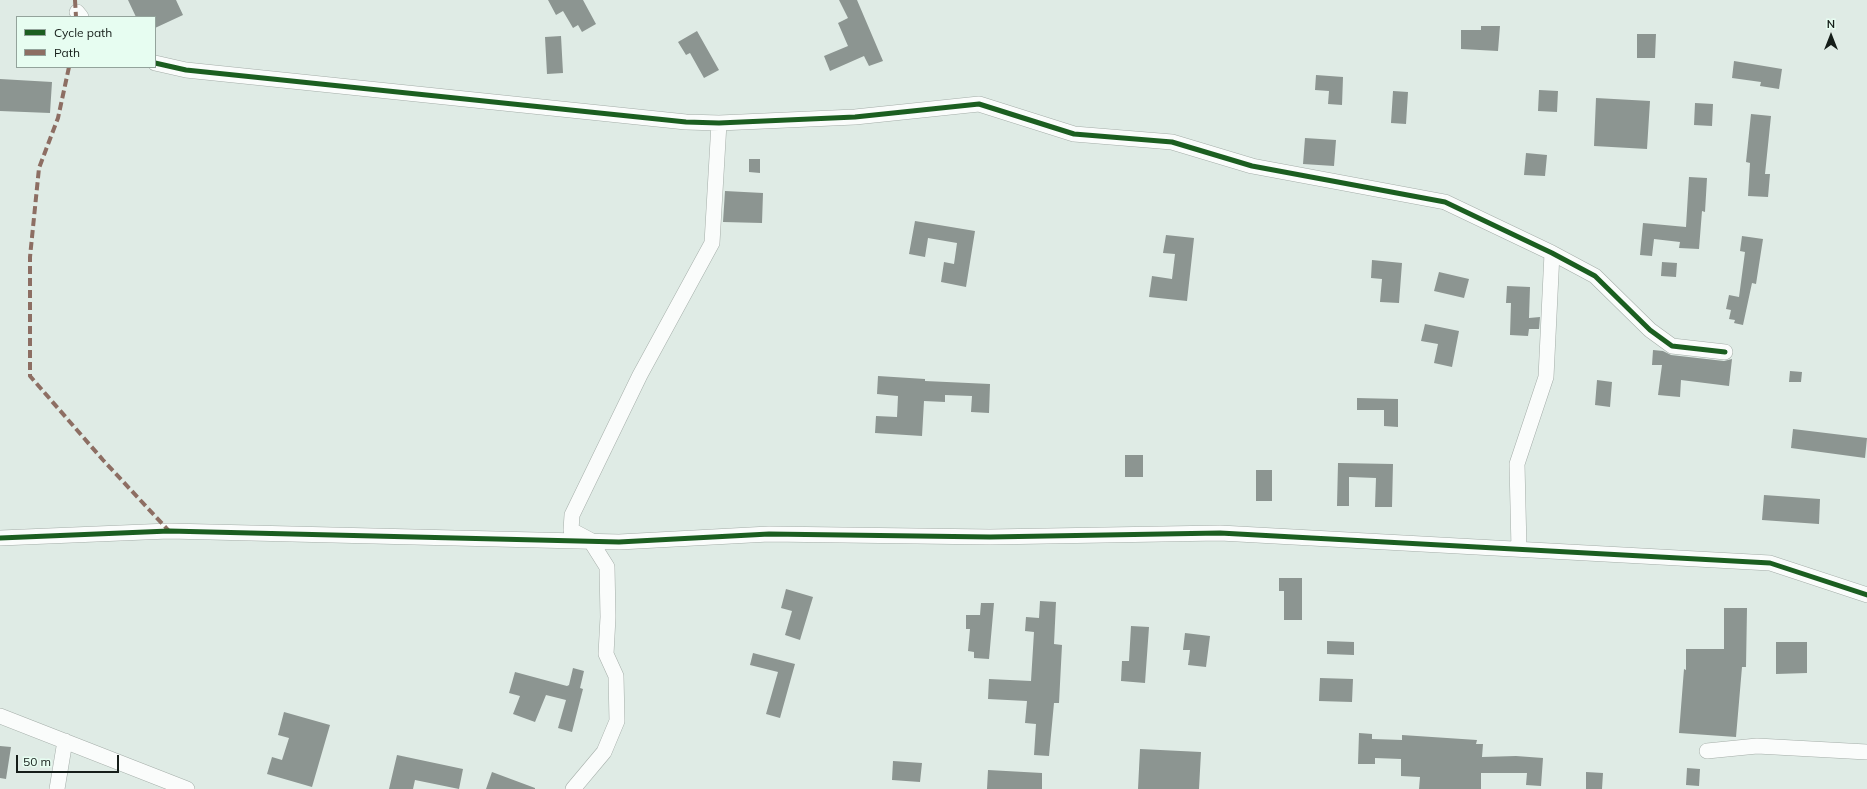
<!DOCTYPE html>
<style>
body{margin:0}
#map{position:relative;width:1867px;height:789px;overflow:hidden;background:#dfebe5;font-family:Mulish,sans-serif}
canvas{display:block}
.legend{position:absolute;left:16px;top:16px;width:140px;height:52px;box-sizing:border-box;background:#e7fdf1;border:1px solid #93a39b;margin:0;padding:5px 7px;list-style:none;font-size:12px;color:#151d19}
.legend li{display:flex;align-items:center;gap:8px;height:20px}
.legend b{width:20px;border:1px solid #93a39b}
.north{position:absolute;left:1811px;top:16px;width:40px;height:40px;-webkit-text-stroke:3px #e7fdf1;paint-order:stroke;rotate:0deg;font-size:11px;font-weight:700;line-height:16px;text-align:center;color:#151d19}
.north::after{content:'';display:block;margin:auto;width:14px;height:18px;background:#151d19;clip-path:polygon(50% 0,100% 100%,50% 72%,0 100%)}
.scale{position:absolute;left:16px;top:755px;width:103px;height:18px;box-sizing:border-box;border:2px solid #151d19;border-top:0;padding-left:5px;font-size:12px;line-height:14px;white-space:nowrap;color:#151d19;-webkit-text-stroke:3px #e7fdf1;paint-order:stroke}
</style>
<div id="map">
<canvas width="1867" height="789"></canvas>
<ul class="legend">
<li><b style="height:5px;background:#1b5e20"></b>Cycle path</li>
<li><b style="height:5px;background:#8d6e63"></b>Path</li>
</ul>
<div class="north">N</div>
<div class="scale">50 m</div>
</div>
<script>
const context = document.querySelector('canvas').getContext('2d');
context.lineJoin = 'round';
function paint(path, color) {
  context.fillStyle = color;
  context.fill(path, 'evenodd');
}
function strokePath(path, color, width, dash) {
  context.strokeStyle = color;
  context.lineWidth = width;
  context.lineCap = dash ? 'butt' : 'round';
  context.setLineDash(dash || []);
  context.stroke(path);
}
const building = new Path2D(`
 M128,0H176L183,15L155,28V17H136Z
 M548,0H583L596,24L582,32L578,25L573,28L563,11L556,15Z
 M839,0H857L883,61L869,66L864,56L830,71L824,56L848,46L838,23L848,18Z
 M1481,26H1500L1498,51L1461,49V30H1481Z
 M697,31L719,70L704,78L690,53L686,55L678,42Z
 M1637,34H1656L1655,58H1637Z
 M561,36L563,73L547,74L545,37Z
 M1734,61L1782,69L1779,89L1760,86L1761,82L1732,78Z
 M1316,75L1343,77L1342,105L1328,104L1329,91L1315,90Z
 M0,79L52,82L50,113L0,111Z
 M1539,90L1558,91L1557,112L1538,111Z
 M1393,91L1408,92L1406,124L1391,123Z
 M1596,98L1650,101L1647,149L1594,146Z
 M1695,103L1713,104L1712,126L1694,125Z
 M1751,114L1771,116L1765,174H1770L1768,197L1748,196L1750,163L1746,162Z
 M1305,138L1336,140L1334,166L1303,164Z
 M1526,153L1547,155L1545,176L1524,175Z
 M749,159H760V173L749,172Z
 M1689,177L1707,178L1705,212L1702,211L1699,249L1679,248L1680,242L1654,239L1652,256L1640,255L1643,223L1686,227Z
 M725,191L763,193L762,223L723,222Z
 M915,221L975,231L966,287L941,282L944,262L954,264L957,243L928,238L925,257L909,254Z
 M1166,235L1194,238L1187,301L1149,297L1152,276L1172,279L1175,254L1163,253Z
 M1742,236L1763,239L1756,284L1752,283L1743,325L1734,323L1735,320L1729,319L1731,310L1726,309L1729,295L1739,297L1745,252L1740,251Z
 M1372,260L1402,263L1399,303L1380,302L1382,279L1371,278Z
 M1662,262L1677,263L1676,277L1661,276Z
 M1439,272L1469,279L1464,298L1434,291Z
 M1507,286L1530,287L1529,318L1540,317L1539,329H1529L1528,336L1510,335L1511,303H1506Z
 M1425,324L1459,331L1452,367L1434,363L1438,344L1421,341Z
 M1653,350L1663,351L1671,355L1724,361L1732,359L1729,386L1681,380L1680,397L1658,395L1662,365H1652Z
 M1790,371L1802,372L1801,382H1789Z
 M878,376L925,379V381L990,384L989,413L971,412L972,396L945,395V402L924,401L922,436L875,433L876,416L897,417L898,396L877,394Z
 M1597,380L1612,382L1610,407L1595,405Z
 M1357,398L1398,399V427L1384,426V410H1357Z
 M1793,429L1867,438L1865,458L1791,448Z
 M1125,455H1143V477H1125Z
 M1338,463L1393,464L1392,507H1375L1376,478L1349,477V506H1337Z
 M1256,470H1272V501H1256Z
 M1764,495L1820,499L1819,524L1762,520Z
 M1279,578H1302V620H1284V591H1279Z
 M786,589L813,597L800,640L785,635L792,611L781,608Z
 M1040,601L1056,602L1054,644L1062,645L1059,703H1054L1049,756L1034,755L1036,724L1025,723L1027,701L988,699L989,679L1031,681L1034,632L1025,631L1026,617L1039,618Z
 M981,603H994L989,659L974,658V652L968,651L970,629H966V615H980Z
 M1724,608H1747L1746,667H1742L1736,737L1679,733L1684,669L1686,670V649H1724Z
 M1131,626L1149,627L1145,683L1121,681L1122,661H1129Z
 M1185,633L1210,636L1206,667L1188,665L1190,650H1183Z
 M1327,641L1354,642V655L1327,654Z
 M1776,642H1807V673L1776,674Z
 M753,653L795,664L780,718L766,714L778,672L750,665Z
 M573,668L584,671L580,688L583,689L572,732L558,728L566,700L546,695L535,722L513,714L520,696L509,693L515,672L567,686L569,685Z
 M1320,678L1353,679L1352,702L1319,701Z
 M284,712L330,725L312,787L267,774L272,757L282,760L289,738L278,735Z
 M1359,733L1372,734V739L1402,740V735L1477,740L1476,744H1483L1482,757L1516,756L1543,758L1541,786L1526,785L1527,773H1481V789H1419L1420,777L1401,776V759L1375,758V764H1358Z
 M0,746L11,747L6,779L0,778Z
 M1140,749L1201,752L1199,789H1138Z
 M397,755L463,769L459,789L415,780L413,789H389Z
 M893,761L922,763L920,782L892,780Z
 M1687,768L1700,769L1699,786L1686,785Z
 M988,770L1042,773V789H987Z
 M492,772L535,788V789H486Z
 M1586,772L1603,773L1602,789H1586Z`);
const minor = new Path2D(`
 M77,12L81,17
 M155,63L186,70L686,122L719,123L855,117L979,104L1074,134L1172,142L1252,166L1445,202L1552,253L1595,276L1650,330L1672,346L1725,352
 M0,538L169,531L619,542L769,534L990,537L1220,533L1770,563L1867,595
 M1519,549L1517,464L1546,377L1552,253
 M0,716L187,789
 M1707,751L1757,746L1867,752
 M57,789L65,741
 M573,789L604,752L617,721L616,676L606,654L608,617L607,567L590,540L571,530L572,515L640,375L712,243L719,123`);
const quiet = new Path2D(`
 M75,0L76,17
 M69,67L58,118L39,168L30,257V376L103,460L169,531`);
const cycleway = new Path2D(`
 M155,63L186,70L686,122L719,123L855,117L979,104L1074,134L1172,142L1252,166L1445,202L1552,253L1595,276L1650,330L1672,346L1725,352
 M0,538L169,531L619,542L769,534L990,537L1220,533L1770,563L1867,595`);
paint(building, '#8c9591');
strokePath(minor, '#a4ada8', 16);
strokePath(minor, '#fafcfb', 15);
strokePath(quiet, '#8d6e63', 4, [8, 4]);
strokePath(cycleway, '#1b5e20', 5);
</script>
